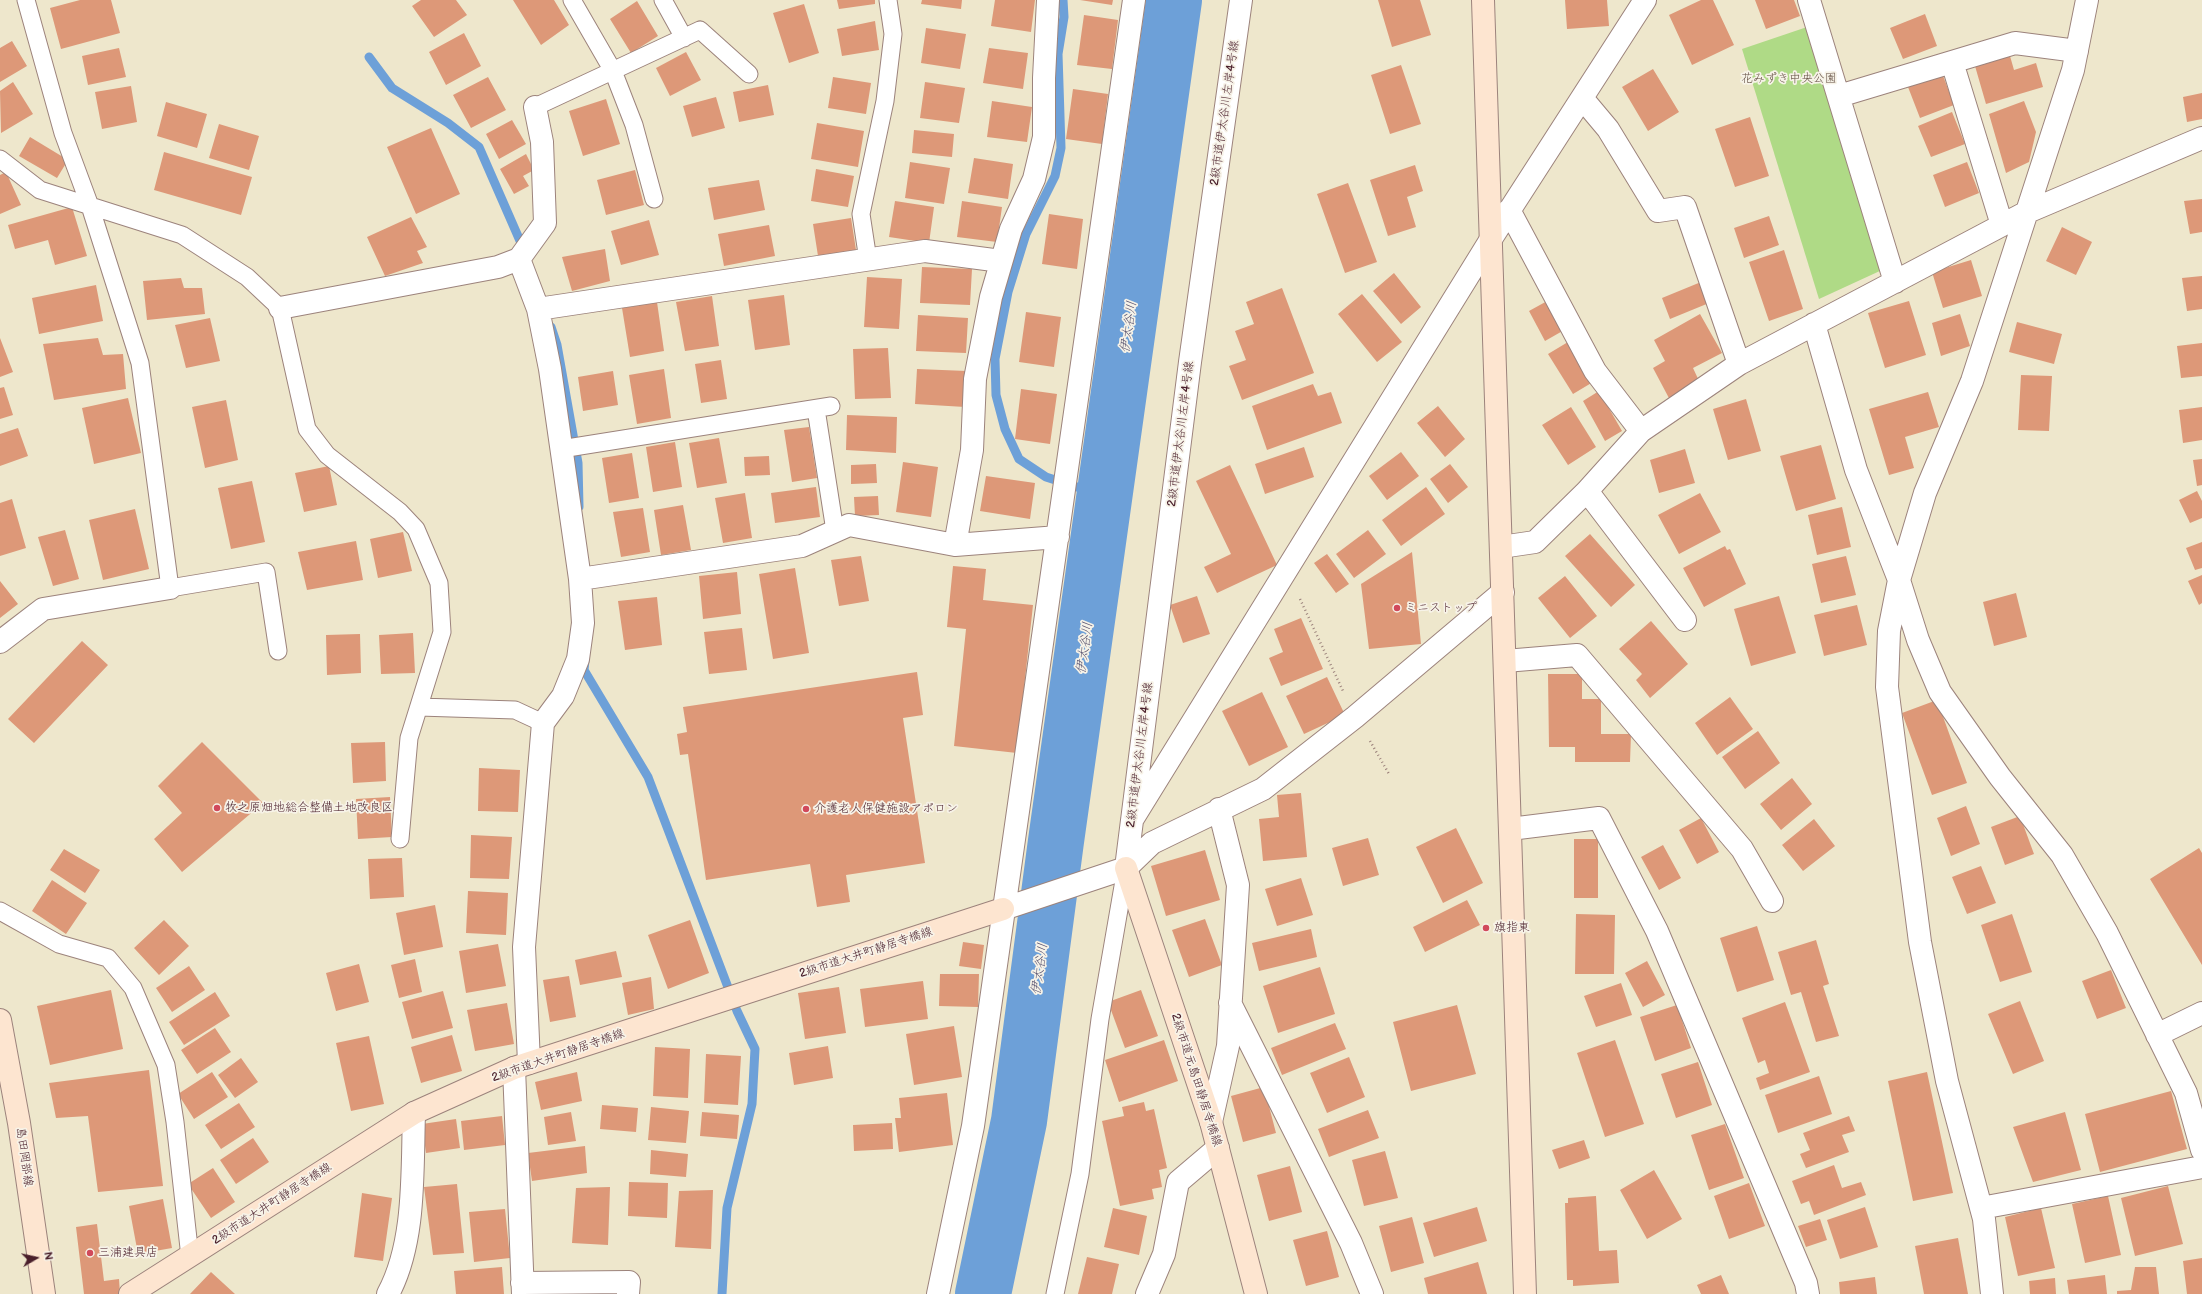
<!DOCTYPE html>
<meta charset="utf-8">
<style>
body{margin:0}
#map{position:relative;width:2202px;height:1294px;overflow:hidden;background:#eee7cc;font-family:"Balsamiq Sans",sans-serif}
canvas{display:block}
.north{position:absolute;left:16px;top:1238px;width:40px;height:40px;-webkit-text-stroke:3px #f7f3e8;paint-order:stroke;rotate:81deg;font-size:11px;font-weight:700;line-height:16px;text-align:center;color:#4a1f2b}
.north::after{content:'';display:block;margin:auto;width:14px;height:18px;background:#4a1f2b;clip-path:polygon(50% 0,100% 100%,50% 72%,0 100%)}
</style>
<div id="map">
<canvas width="2202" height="1294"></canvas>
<div class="north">N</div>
</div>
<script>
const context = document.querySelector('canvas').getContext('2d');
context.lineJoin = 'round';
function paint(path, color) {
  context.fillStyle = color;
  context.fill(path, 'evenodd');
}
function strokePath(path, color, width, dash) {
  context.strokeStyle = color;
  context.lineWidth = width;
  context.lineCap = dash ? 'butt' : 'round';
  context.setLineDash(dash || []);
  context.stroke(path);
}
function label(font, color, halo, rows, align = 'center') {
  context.font = font + ' "Balsamiq Sans","Klee One",sans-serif';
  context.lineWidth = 3.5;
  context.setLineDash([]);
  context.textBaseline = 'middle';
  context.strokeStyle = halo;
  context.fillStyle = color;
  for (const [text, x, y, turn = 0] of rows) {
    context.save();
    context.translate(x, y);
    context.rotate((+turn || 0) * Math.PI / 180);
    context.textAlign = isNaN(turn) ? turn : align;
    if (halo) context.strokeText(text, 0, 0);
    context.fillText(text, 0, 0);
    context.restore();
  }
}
const green = new Path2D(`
 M1810,26L1882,270L1819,299L1742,49Z`);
const stream = new Path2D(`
 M1063,0L1064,17L1058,54L1061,148L1055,176L1026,234L1008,292L995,359L996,395L1005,429L1019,459L1046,477L1105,496
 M369,57L392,88L448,123L479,147L524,250
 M551,327L557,345L578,463L579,507
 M585,660L584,670L648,777L737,1011L755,1049L752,1104L727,1208L722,1294`);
const river = new Path2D(`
 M983,1294L1019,1121L1056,841L1174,0`);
const building = new Path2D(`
 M80,0H111L120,33L61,49L50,8Z
 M421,0H456L467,15L434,37L412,6Z
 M513,0H554L569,25L541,45Z
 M837,0H875V4L839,9Z
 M922,0H962L961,9L921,4Z
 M995,0H1035L1031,32L991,26Z
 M1080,0H1113L1112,5Z
 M1378,0H1420L1431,35L1392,47Z
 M1565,0H1607L1609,26L1567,29Z
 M1701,0H1713L1734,45L1692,65L1669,15Z
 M1755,0H1794L1800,16L1766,29Z
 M637,1L658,36L631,53L610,19Z
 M804,4L819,53L789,63L773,13Z
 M1925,14L1937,46L1903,59L1890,28Z
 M1084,15L1118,20L1112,69L1077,65Z
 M875,21L879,50L842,56L837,29Z
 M926,28L966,34L960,69L921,63Z
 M464,33L481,66L446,85L429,52Z
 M12,41L27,66L0,82V48Z
 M119,48L126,77L88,85L82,56Z
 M989,48L1028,53L1023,89L983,83Z
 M686,52L701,80L670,96L656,68Z
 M2010,56L2014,70L2036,63L2043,87L1986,104L1975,66Z
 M1401,65L1421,124L1390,134L1371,75Z
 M1653,69L1679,112L1648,131L1622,87Z
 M1942,73L1954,105L1920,118L1908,87Z
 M488,77L506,110L471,128L453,95Z
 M833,77L871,83L866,114L828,108Z
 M13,82L33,114L1,133L0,91Z
 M925,82L965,88L959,123L920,118Z
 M768,85L774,115L739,122L733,92Z
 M131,86L137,122L102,129L95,92Z
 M1073,89L1108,94L1102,144L1066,139Z
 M2202,93V119L2187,122L2183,97Z
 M716,97L725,128L692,137L683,106Z
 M606,99L620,144L583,156L569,111Z
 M992,101L1032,107L1027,142L987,137Z
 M2024,101L2036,132L2029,162L2006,173L1989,114Z
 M166,102L207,114L197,148L157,136Z
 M1952,112L1965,144L1931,157L1918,126Z
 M1750,117L1769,176L1735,187L1715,129Z
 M512,120L526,144L499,159L486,134Z
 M817,123L864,131L858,167L811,159Z
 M219,124L259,136L249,170L209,158Z
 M431,128L460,194L416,214L387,147Z
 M914,130L954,134L952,157L912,153Z
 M30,137L68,160L57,178L19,156Z
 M164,152L252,177L241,215L154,190Z
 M526,154L534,170L523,176L529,186L514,194L500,169Z
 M974,158L1013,164L1008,199L968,193Z
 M910,162L950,168L944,204L905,198Z
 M1967,162L1979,193L1945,207L1933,175Z
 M1415,165L1423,191L1407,197L1416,227L1388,236L1370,180Z
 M816,169L854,176L848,207L811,201Z
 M635,170L644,205L606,215L597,180Z
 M6,172L21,205L0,214V175Z
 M759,180L765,210L714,220L708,188Z
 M1348,183L1377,262L1345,273L1317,194Z
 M2202,199V232L2190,234L2184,201Z
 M895,201L934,207L929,243L889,237Z
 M962,201L1002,207L997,242L957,237Z
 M72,207L87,256L55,265L48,240L15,249L8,225Z
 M1049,214L1083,219L1077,269L1042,264Z
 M1769,216L1779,245L1744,258L1734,228Z
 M411,217L427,247L417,251L423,263L385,276L367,237Z
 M851,218L856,250L818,256L813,224Z
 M649,220L659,255L621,265L611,231Z
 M769,225L775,256L724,266L718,234Z
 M2062,227L2092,242L2076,275L2046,261Z
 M605,249L610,281L572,291L562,257Z
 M1784,250L1803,309L1769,321L1749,262Z
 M1971,260L1982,296L1943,308L1932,272Z
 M922,267L972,269L970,305L920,303Z
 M1394,273L1421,307L1401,324L1373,291Z
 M2202,276V309L2187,311L2182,278Z
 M867,277L902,279L899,329L864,327Z
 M181,278L184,288H202L205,314L147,320L143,281Z
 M1701,282L1709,303L1670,319L1662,298Z
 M96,285L103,321L39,334L32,298Z
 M1282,288L1314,373L1242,400L1229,366L1246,360L1235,331L1254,324L1246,302Z
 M1362,294L1402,342L1377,362L1338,314Z
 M784,295L790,345L755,350L748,300Z
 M712,296L719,346L685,351L676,302Z
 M1549,300L1566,329L1545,341L1529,311Z
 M1909,301L1926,355L1885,368L1868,313Z
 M657,302L664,351L630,357L622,308Z
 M1026,312L1061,317L1054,367L1019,362Z
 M1700,314L1722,353L1693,368L1700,383L1670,400L1653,368L1665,361L1654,340Z
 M1960,314L1970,346L1941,356L1932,323Z
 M918,315L968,318L966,353L916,351Z
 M210,318L220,361L186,368L175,325Z
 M2017,322L2062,334L2054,364L2009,352Z
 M0,338L13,372L0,377Z
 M98,338L103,355L123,354L126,389L54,400L43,344Z
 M1568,342L1593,382L1573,394L1548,354Z
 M2202,343V376L2181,378L2177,346Z
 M888,348L891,398L855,399L853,349Z
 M721,360L727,399L701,403L695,364Z
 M664,369L671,418L637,424L629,375Z
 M917,369L967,371L965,407L915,404Z
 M613,371L618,405L583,411L578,377Z
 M2021,375L2052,376L2049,431L2018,430Z
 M1313,384L1318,396L1331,392L1342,423L1267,450L1252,406Z
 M4,387L13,415L0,419V388Z
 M1021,389L1057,394L1050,444L1015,439Z
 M1599,391L1622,431L1605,441L1583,401Z
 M1928,392L1939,427L1905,437L1914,468L1889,475L1869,409Z
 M128,398L141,453L94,464L82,408Z
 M1746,399L1761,451L1728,460L1713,409Z
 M226,400L238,460L205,468L192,407Z
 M1438,406L1465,439L1445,457L1417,423Z
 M1571,407L1596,447L1568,465L1542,425Z
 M2202,407V440L2183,443L2179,410Z
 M847,415L897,417L896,453L846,450Z
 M809,427L817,478L792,482L784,430Z
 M18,428L28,456L0,466V434Z
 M719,438L727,483L697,488L689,443Z
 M675,442L682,487L653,492L646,447Z
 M1821,445L1836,499L1796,511L1780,456Z
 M1304,447L1314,477L1265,494L1255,464Z
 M1685,449L1695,483L1659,493L1650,460Z
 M1401,452L1419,476L1387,500L1369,476Z
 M632,453L639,498L609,503L602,458Z
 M769,456L770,475L745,476L744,457Z
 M2202,459V485L2197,486L2193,460Z
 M903,462L938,467L931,517L896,512Z
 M876,464L877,483L851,484V465Z
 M1450,464L1468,487L1448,503L1430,479Z
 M1230,465L1277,565L1217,593L1204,567L1231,554L1196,481Z
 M329,466L337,505L304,512L295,473Z
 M986,476L1035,483L1030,519L980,511Z
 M252,481L265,542L231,549L218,488Z
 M816,487L820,517L775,523L771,493Z
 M1426,487L1445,514L1401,546L1382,520Z
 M2197,491L2202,501V518L2190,523L2179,500Z
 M745,493L752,538L723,543L715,498Z
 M1700,493L1721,532L1679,554L1658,515Z
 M878,496L879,515L855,516L854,497Z
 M12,499L26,548L0,556V503Z
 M683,505L691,550L661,555L654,510Z
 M1842,507L1851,547L1817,555L1808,515Z
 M643,508L650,552L621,557L613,512Z
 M135,509L149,569L103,580L89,520Z
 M65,530L79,579L53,586L38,537Z
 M1368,530L1386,554L1354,578L1336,554Z
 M403,532L412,571L378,578L370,539Z
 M1590,534L1635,585L1611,607L1565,556Z
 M356,541L363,580L307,590L298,552Z
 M2202,542V568L2195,570L2186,548Z
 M1725,546L1727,550L1730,549L1746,584L1704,607L1683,568Z
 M1412,552L1421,644L1369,649L1361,584Z
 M1327,554L1349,584L1336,593L1314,563Z
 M861,556L869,601L839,606L831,560Z
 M1846,556L1856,595L1821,603L1812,564Z
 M953,566L986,569L983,600L1033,605L1017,753L954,746L966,629L947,627Z
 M795,568L809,653L773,659L759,574Z
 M737,572L741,614L703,619L699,576Z
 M2202,575V603L2199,605L2188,581Z
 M1565,576L1597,616L1570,638L1538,598Z
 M0,581L18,604L0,618Z
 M2016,593L2027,637L1994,646L1983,602Z
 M1197,596L1210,634L1183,643L1170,605Z
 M1779,596L1796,653L1751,666L1734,609Z
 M657,597L662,645L625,650L618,601Z
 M1857,605L1867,645L1824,656L1814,615Z
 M1301,618L1323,669L1281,686L1269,658L1283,652L1274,629Z
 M1651,621L1688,664L1650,698L1636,680L1642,674L1619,649Z
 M742,628L747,670L709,674L704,632Z
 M413,633L415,673L381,674L379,635Z
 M360,634L361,673L327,675L326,635Z
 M82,641L108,665L34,743L8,719Z
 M917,672L923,715L903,718L925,863L846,875L850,902L817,907L810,864L706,880L688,754L680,755L677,734L687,732L683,707Z
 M1548,674H1582V699H1601V734H1631L1630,762H1575V747H1549Z
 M1327,677L1345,715L1304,734L1286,696Z
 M1262,692L1288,747L1249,766L1222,711Z
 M1730,697L1753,729L1717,755L1695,723Z
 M1937,700L1967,783L1932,795L1902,713Z
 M1758,731L1780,763L1745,789L1722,757Z
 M202,742L263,803L182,872L154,839L182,813L158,786Z
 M385,742L386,781L353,783L351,743Z
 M479,768L520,770L518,812L478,811Z
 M1792,778L1812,804L1781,830L1760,804Z
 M1301,793L1307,857L1263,861L1259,819L1279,817L1277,795Z
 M390,797L392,837L358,839L356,799Z
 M1966,806L1980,844L1951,856L1937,818Z
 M2020,816L2034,854L2005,865L1991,827Z
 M1701,818L1719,852L1697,864L1679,830Z
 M1814,819L1835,846L1803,871L1782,845Z
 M1456,828L1483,883L1443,903L1416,847Z
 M471,835L512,837L509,879L470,878Z
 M1368,838L1379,875L1343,886L1332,848Z
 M1574,839H1598V898H1574Z
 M1663,845L1681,878L1659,890L1641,857Z
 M2199,848L2202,853V965L2150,879Z
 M64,849L100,870L85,893L50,870Z
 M1205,850L1220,900L1166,916L1151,866Z
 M402,858L404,897L370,899L368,859Z
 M1981,866L1996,903L1967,914L1952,877Z
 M1301,878L1313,915L1277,926L1265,889Z
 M52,880L87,903L66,934L32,911Z
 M468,891L508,893L506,935L466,933Z
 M1467,900L1480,925L1425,952L1413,927Z
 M435,905L443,947L404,955L396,913Z
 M1576,914L1615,915L1614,974H1575Z
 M2012,914L2032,972L2000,982L1981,925Z
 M1205,919L1222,965L1189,977L1172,930Z
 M164,920L189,946L159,975L134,948Z
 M690,920L709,973L668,989L648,935Z
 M1757,926L1774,980L1737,992L1720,938Z
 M1311,929L1317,957L1259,971L1252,943Z
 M1816,940L1829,984L1823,986L1839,1036L1816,1042L1801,992L1791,995L1778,952Z
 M963,942L984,945L981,969L959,966Z
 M498,944L506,986L466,993L459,951Z
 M616,951L622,977L580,985L575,960Z
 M415,959L422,992L399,998L391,965Z
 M1647,961L1665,995L1643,1007L1625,973Z
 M359,964L369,1002L336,1011L326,973Z
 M189,966L205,990L172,1012L156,988Z
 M1320,967L1335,1014L1278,1033L1263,986Z
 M2111,970L2126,1008L2097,1019L2082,981Z
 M940,974H979L978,1007L939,1006Z
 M569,976L576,1017L550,1022L543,980Z
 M651,977L654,1009L628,1015L622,983Z
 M923,981L928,1019L865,1027L860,989Z
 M1621,983L1632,1015L1596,1027L1584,996Z
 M839,987L846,1033L805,1039L798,993Z
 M111,990L123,1049L50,1065L37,1006Z
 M1141,990L1158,1036L1125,1048L1108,1002Z
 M443,991L453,1028L412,1039L402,1002Z
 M215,992L230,1016L184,1045L169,1022Z
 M2020,1001L2044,1061L2013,1074L1988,1014Z
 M1785,1002L1810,1072L1760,1090L1756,1078L1769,1073L1765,1060L1758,1063L1742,1018Z
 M507,1003L514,1044L475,1051L467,1010Z
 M1457,1005L1476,1074L1411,1091L1393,1022Z
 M1677,1005L1691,1048L1655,1061L1640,1017Z
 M1335,1023L1346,1049L1282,1075L1271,1048Z
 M954,1026L962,1077L914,1085L906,1034Z
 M215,1028L231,1052L197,1074L181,1050Z
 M452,1035L462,1071L421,1083L411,1047Z
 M369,1036L384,1104L351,1111L336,1043Z
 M1164,1040L1178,1081L1119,1102L1105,1060Z
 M1615,1040L1644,1124L1605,1137L1577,1053Z
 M828,1046L833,1078L794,1085L789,1053Z
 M655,1047L690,1049L688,1098L653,1096Z
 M706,1054L741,1056L738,1105L704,1103Z
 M1349,1057L1365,1097L1327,1113L1310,1073Z
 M241,1058L258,1082L235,1098L218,1075Z
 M1698,1062L1712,1105L1676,1118L1661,1074Z
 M149,1070L163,1186L98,1192L88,1116L56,1118L49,1083Z
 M212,1072L228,1097L194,1119L178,1094Z
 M577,1072L582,1101L541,1110L535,1082Z
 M1927,1072L1953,1193L1913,1201L1888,1081Z
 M1819,1076L1832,1114L1778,1133L1765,1095Z
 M1264,1087L1276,1133L1243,1142L1231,1096Z
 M2171,1091L2187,1149L2100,1172L2085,1114Z
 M947,1093L953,1145L899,1152L895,1118H901L899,1098Z
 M1144,1102L1146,1111L1154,1109L1167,1168L1159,1170L1162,1187L1152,1189L1154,1199L1120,1206L1102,1121L1124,1116L1122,1107Z
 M239,1103L255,1127L221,1149L205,1125Z
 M602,1105L638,1108L636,1132L600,1129Z
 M651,1107L689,1111L686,1143L648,1140Z
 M1368,1110L1379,1138L1329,1157L1318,1129Z
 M571,1112L576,1141L548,1145L544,1117Z
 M702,1112L739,1115L737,1139L700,1136Z
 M2065,1112L2081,1170L2033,1182L2013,1127Z
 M502,1116L505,1145L464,1150L461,1121Z
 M1849,1116L1855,1131L1842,1135L1849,1152L1806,1168L1800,1154L1810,1150L1803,1133Z
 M456,1119L460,1148L426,1153L422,1124Z
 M892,1123L893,1149L854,1151L853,1125Z
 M1725,1124L1744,1178L1709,1190L1691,1135Z
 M253,1138L269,1162L236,1184L220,1160Z
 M1584,1140L1590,1158L1559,1169L1552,1150Z
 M585,1146L587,1173L532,1181L528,1153Z
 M651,1150L688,1154L686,1177L650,1174Z
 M1385,1151L1398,1198L1364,1206L1352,1160Z
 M1834,1165L1842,1188L1861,1182L1866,1195L1814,1215L1809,1201L1801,1204L1792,1181Z
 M1290,1166L1302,1212L1269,1221L1257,1175Z
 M213,1168L235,1202L211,1218L188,1184Z
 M1654,1170L1682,1219L1647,1239L1620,1190Z
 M629,1182L668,1183L667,1218L628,1216Z
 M1749,1183L1765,1226L1729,1239L1714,1196Z
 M457,1184L464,1253L433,1255L424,1187Z
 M2168,1186L2183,1244L2135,1256L2121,1198Z
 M610,1187L608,1245L572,1243L576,1188Z
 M713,1190L711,1249L675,1247L679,1191Z
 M362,1193L392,1198L383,1261L354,1257Z
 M1596,1196L1599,1251L1617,1250L1619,1283L1573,1286V1280H1567L1565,1203H1568V1198Z
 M2108,1196L2121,1255L2085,1263L2072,1204Z
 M163,1199L172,1248L138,1254L129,1206Z
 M1477,1207L1487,1241L1434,1257L1423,1223Z
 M1865,1207L1878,1247L1840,1259L1827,1220Z
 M1113,1208L1147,1216L1139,1255L1104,1247Z
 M2041,1208L2055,1268L2018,1276L2005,1217Z
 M505,1209L510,1258L474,1262L469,1212Z
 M1412,1217L1424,1263L1391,1272L1379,1226Z
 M1820,1219L1827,1240L1806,1247L1798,1226Z
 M97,1224L104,1281L119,1279L120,1294H84L76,1227Z
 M1327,1231L1339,1277L1306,1286L1293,1240Z
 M1958,1238L1968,1294H1924L1915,1246Z
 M1087,1257L1119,1264L1112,1294H1078Z
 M2202,1258V1294H2187L2183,1261Z
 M1478,1262L1487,1294H1428L1424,1278Z
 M502,1267L504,1294H456L454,1271Z
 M2135,1267H2156L2159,1294H2117V1291L2131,1290Z
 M211,1272L235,1294H190Z
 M1721,1275L1729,1294H1701L1697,1285Z
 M2105,1275L2107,1294H2069L2067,1280Z
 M1875,1277L1877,1294H1840L1839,1282Z
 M2055,1278L2056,1294H2030L2029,1281Z`);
const path = new Path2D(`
 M1300,599L1343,691
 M1370,741L1389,774`);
const lane = new Path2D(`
 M26,0L63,133L90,206L140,363L170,588L266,572L278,651
 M572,0L613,71L634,125L654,199
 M663,0L684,38
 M535,107L700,30L749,74
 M0,159L40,190L182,235L247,277L280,308L307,429L327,455L400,512L416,529L439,583L442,632L409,738L400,839
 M868,260L861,214L885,101L893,34L888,0
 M816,409L835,531
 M561,449L831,406
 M419,707L515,710L543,723
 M0,911L59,944L108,958L133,988L166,1065L175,1122L190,1257
 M1055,1294L1080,1174L1100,1019L1126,869`);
const street = new Path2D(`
 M1809,0L1895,282
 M1952,62L2002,225
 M1839,96L2015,43L2077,51
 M1582,98L1608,129L1658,211L1685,207L1739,364
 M1509,210L1595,371L1641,431
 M519,259L538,309L550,369L580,579L583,623L578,659L563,696L543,723L524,947L529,1063
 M280,308L498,267L519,259L545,223L542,142L535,107
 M538,309L925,251L1001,261
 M1814,324L1856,470L1899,580L1918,640L1940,692L2000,777L2062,855L2107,933L2186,1093L2202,1150
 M1587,491L1685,620
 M955,545L972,450L975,379L991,297L1011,229L1034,179L1044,137V78L1048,0
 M1501,547L1535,542L1587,491L1641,431L1739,364L2025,213L2202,138
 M580,579L802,546L849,525L955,545L1058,537
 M0,642L43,609L170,588
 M1505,661L1577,655L1742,849L1772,901
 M1132,820L1491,239L1645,0
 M1510,829L1599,818L1657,931L1806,1283L1808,1294
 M1126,868L1190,362L1241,0
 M1003,909L1126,868L1152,843L1263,789L1355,717L1503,592
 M1230,1003L1351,1243L1372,1294
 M2157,1035L2202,1013
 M514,1068L523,1294
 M1211,1122L1228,1046L1238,885L1219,809
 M1981,1208L2202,1167
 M522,1283L629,1282L628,1294
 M388,1294C416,1242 412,1171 414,1113
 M938,1294L973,1126L1134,0
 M1147,1294L1164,1254L1178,1182L1218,1148
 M1992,1294L1984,1219L1947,1081L1920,942L1887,687L1889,631L1899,580L1925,493L1972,381L2073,70L2087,0`);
const secondary = new Path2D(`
 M1483,0L1525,1294
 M1126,868L1211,1122L1256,1294
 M0,1020L19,1123L44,1294
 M130,1294L414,1113L514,1068L1003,909`);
const markers = [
 [1397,608,4,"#d1495b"],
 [217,808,4,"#d1495b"],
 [806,809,4,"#d1495b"],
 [1486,928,4,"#d1495b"],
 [90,1253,4,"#d1495b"]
];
const parkNames = [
 ["花みずき中央公園",1789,79]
];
const streetNames = [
 ["2級市道伊太谷川左岸4号線",1225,113,-82],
 ["2級市道伊太谷川左岸4号線",1181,434,-83],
 ["2級市道伊太谷川左岸4号線",1140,755,-83],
 ["2級市道大井町静居寺橋線",866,953,-18],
 ["2級市道大井町静居寺橋線",558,1056,-19],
 ["2級市道元島田静居寺橋線",1196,1080,72],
 ["島田岡部線",24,1157,82],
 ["2級市道大井町静居寺橋線",272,1204,-33]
];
const poiNames = [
 ["ミニストップ",1405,608],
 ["牧之原畑地総合整備土地改良区",225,808],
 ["介護老人保健施設アポロン",814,809],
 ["旗指東",1494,928],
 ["三浦建具店",98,1253]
];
const waterNames = [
 ["伊太谷川",1129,327,-82],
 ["伊太谷川",1085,648,-82],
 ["伊太谷川",1040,969,-82]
];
paint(green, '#afda86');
strokePath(stream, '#6da0d8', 9);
strokePath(river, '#6da0d8', 56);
paint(building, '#dd9878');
strokePath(lane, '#9c837c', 19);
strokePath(street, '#9c837c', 24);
strokePath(secondary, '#9c837c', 24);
strokePath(path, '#9c837c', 2.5, [1, 3]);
strokePath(lane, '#fff', 17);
strokePath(street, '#fff', 22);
strokePath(secondary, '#fde5d0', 22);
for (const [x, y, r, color] of markers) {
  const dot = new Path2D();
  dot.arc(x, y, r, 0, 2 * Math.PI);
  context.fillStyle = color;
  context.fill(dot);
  strokePath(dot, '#f7f3e8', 1.5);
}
label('12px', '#634e42', '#f7f3e8', parkNames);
label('12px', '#4a1f2b', '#f7f3e8', streetNames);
label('12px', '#4a1f2b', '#f7f3e8', poiNames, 'left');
label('italic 13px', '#585370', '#f7f3e8', waterNames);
</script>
